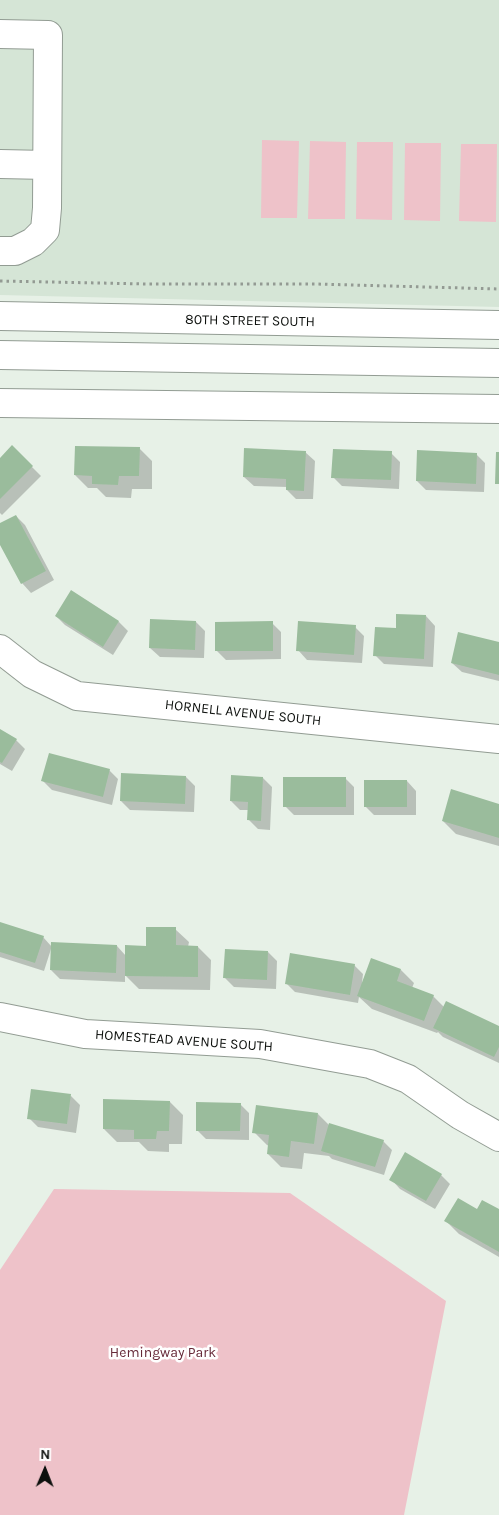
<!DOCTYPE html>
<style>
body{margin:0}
#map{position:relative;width:499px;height:1515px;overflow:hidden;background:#e7f1e7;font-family:Karla,sans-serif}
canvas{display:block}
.north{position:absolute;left:20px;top:1445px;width:50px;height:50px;-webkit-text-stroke:4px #fff;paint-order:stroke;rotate:1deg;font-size:14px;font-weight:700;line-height:20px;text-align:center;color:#0d100d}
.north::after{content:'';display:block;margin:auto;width:18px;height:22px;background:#0d100d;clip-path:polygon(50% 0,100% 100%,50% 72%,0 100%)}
</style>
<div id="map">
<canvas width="499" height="1515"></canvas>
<div class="north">N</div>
</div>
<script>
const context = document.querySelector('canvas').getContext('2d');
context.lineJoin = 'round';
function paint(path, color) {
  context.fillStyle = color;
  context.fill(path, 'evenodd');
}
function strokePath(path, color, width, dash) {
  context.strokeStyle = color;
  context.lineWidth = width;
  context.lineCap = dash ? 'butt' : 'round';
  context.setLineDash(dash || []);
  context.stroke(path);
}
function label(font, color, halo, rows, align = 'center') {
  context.font = font + ' Karla,sans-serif';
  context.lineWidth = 5;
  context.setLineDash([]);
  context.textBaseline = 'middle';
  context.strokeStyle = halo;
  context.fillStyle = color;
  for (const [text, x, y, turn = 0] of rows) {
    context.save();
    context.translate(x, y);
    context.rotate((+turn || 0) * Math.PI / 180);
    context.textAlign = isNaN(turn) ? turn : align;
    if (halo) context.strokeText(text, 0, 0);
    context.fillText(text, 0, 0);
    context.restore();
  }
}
const built = new Path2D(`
 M0,0H499V307L0,295Z`);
const green = new Path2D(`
 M262,140L299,141L297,218H261Z
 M310,141L346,142L345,219H308Z
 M357,142H393L392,220L356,219Z
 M405,143H441L440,221L404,220Z
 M461,144H497L496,222L459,221Z
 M54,1189L290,1193L446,1301L404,1515H0V1270Z`);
const shadow = new Path2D(`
 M12,447L41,476L2,515L0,513V459Z
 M139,448L152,461V489H132L131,498L106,497L97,488H88L75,475Z
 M305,452L315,461L313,499H296L287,490V487L254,486L244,477Z
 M391,453L400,462L399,489L342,486L333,477Z
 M476,454L485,463L484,492L426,490L417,481Z
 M16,516L25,525L54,580L31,593L22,583L0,542V524Z
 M71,592L119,622L128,631L113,655L65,625L56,616Z
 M426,616L435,626L433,667L384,664L375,655L397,629Z
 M196,622L205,631L204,658L160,657L150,648Z
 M272,623L281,632V659L226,660L216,650Z
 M355,627L364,636L362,663L307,660L298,650Z
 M499,643V681L462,672L452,663Z
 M0,730L16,740L25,749L12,771L0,764Z
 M109,770L118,779L112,805L52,790L43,781Z
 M186,777L195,786L194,812L130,810L121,801Z
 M263,778L272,787L270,830L258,829L249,820V810H240L231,801Z
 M345,778L354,787V815H294L285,806Z
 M407,781L416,791V815H374L365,806Z
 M499,805V846L456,834L443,821Z
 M0,924L43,937L52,947L117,946L126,956L147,947L175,929L189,942L188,947H198L211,960L210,990L139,989L125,975V982L60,979L51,970V949L44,971L0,957Z
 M268,952L277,961L276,989L234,987L225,978Z
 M354,965L363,974L362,983H363L401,970L414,983L412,988L433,996L444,1007L499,1028V1063L443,1037L438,1032L437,1033L372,1009L359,997L358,1003L295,992L286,983Z
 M71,1096L80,1105L76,1133L38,1127L29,1118Z
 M170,1102L183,1115L182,1144H169V1152L148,1151L139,1142H117L104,1129Z
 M240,1104L249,1113V1140L206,1139L197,1130Z
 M318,1114L330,1126L383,1141L392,1150L384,1175L332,1159L329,1156L304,1153L302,1169L281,1167L268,1154L269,1146L267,1145L254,1132Z
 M441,1175L450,1184L435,1209L400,1189L391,1179Z
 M478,1210L499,1211V1257L459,1234L446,1221Z`);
const building = new Path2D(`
 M12,445L33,466L0,499V458Z
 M75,446L140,447L139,476H119L118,485L92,484V476L74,475Z
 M244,448L306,451L304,491L286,490V479L243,477Z
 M333,449L392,451L391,480L331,478Z
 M417,450L477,453L476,484L416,481Z
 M496,452H499V484H495Z
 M16,515L46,571L21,584L0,545V523Z
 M71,590L119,621L103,647L55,616Z
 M396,614L426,615L424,659L373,656L375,627L396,628Z
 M150,619L196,621L195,650L149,648Z
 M273,621V651H215V622Z
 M298,621L356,625L354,655L296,651Z
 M458,632L499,642V675L451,663Z
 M0,729L17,739L2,763L0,762Z
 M49,753L110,769L103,797L41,781Z
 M121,773L186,776L185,804L120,801Z
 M231,775L263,777L261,821L247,820L248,802L230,801Z
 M283,777H346V807H283Z
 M364,780H407V807H364Z
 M451,789L499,804V838L442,821Z
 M0,922L44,936L35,963L0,952Z
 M146,927H176V945L198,946V977L125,976V945L146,946Z
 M51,942L117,945L116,973L50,970Z
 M225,949L268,951L267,980L223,978Z
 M290,953L355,964L350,995L285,984Z
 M371,958L401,969L397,981L434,995L424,1021L357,996Z
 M446,1001L499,1026V1047L494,1057L433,1028Z
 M31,1089L71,1094L67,1124L27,1119Z
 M103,1099L170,1101L169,1131H157L156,1139H134V1130L103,1129Z
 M196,1102L241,1103L240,1131H196Z
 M256,1105L318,1113L314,1144L291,1141L289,1157L267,1154L269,1135L252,1133Z
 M329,1123L384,1140L375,1167L321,1151Z
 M405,1152L442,1174L426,1201L389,1180Z
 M458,1198L477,1209L482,1200L499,1209V1252L444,1221Z`);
const path = new Path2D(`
 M0,281L147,284H316L499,289`);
const minor = new Path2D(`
 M0,34L48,35L47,208L45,230L33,242L15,251H0
 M0,164L47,165
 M0,403L499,409
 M0,649L32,674L77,696L499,739
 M0,1017L85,1034L260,1044L370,1064L408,1079L460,1115L499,1137`);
const major = new Path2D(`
 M0,316L499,325
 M0,355L499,363`);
const streetNames = [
 ["80TH STREET SOUTH",250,321,1],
 ["HORNELL AVENUE SOUTH",243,713,6],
 ["HOMESTEAD AVENUE SOUTH",184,1041,4]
];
const parkNames = [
 ["Hemingway Park",163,1353]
];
paint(built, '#d5e5d6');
paint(green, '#eec2c9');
paint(shadow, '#0003');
paint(building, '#9abc9c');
strokePath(minor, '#929c93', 30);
strokePath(major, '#929c93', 30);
strokePath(path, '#939a93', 3, [2.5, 4]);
strokePath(minor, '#fff', 28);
strokePath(major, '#fff', 28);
label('14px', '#0d100d', '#fff', streetNames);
label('14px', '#662938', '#fff', parkNames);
</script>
